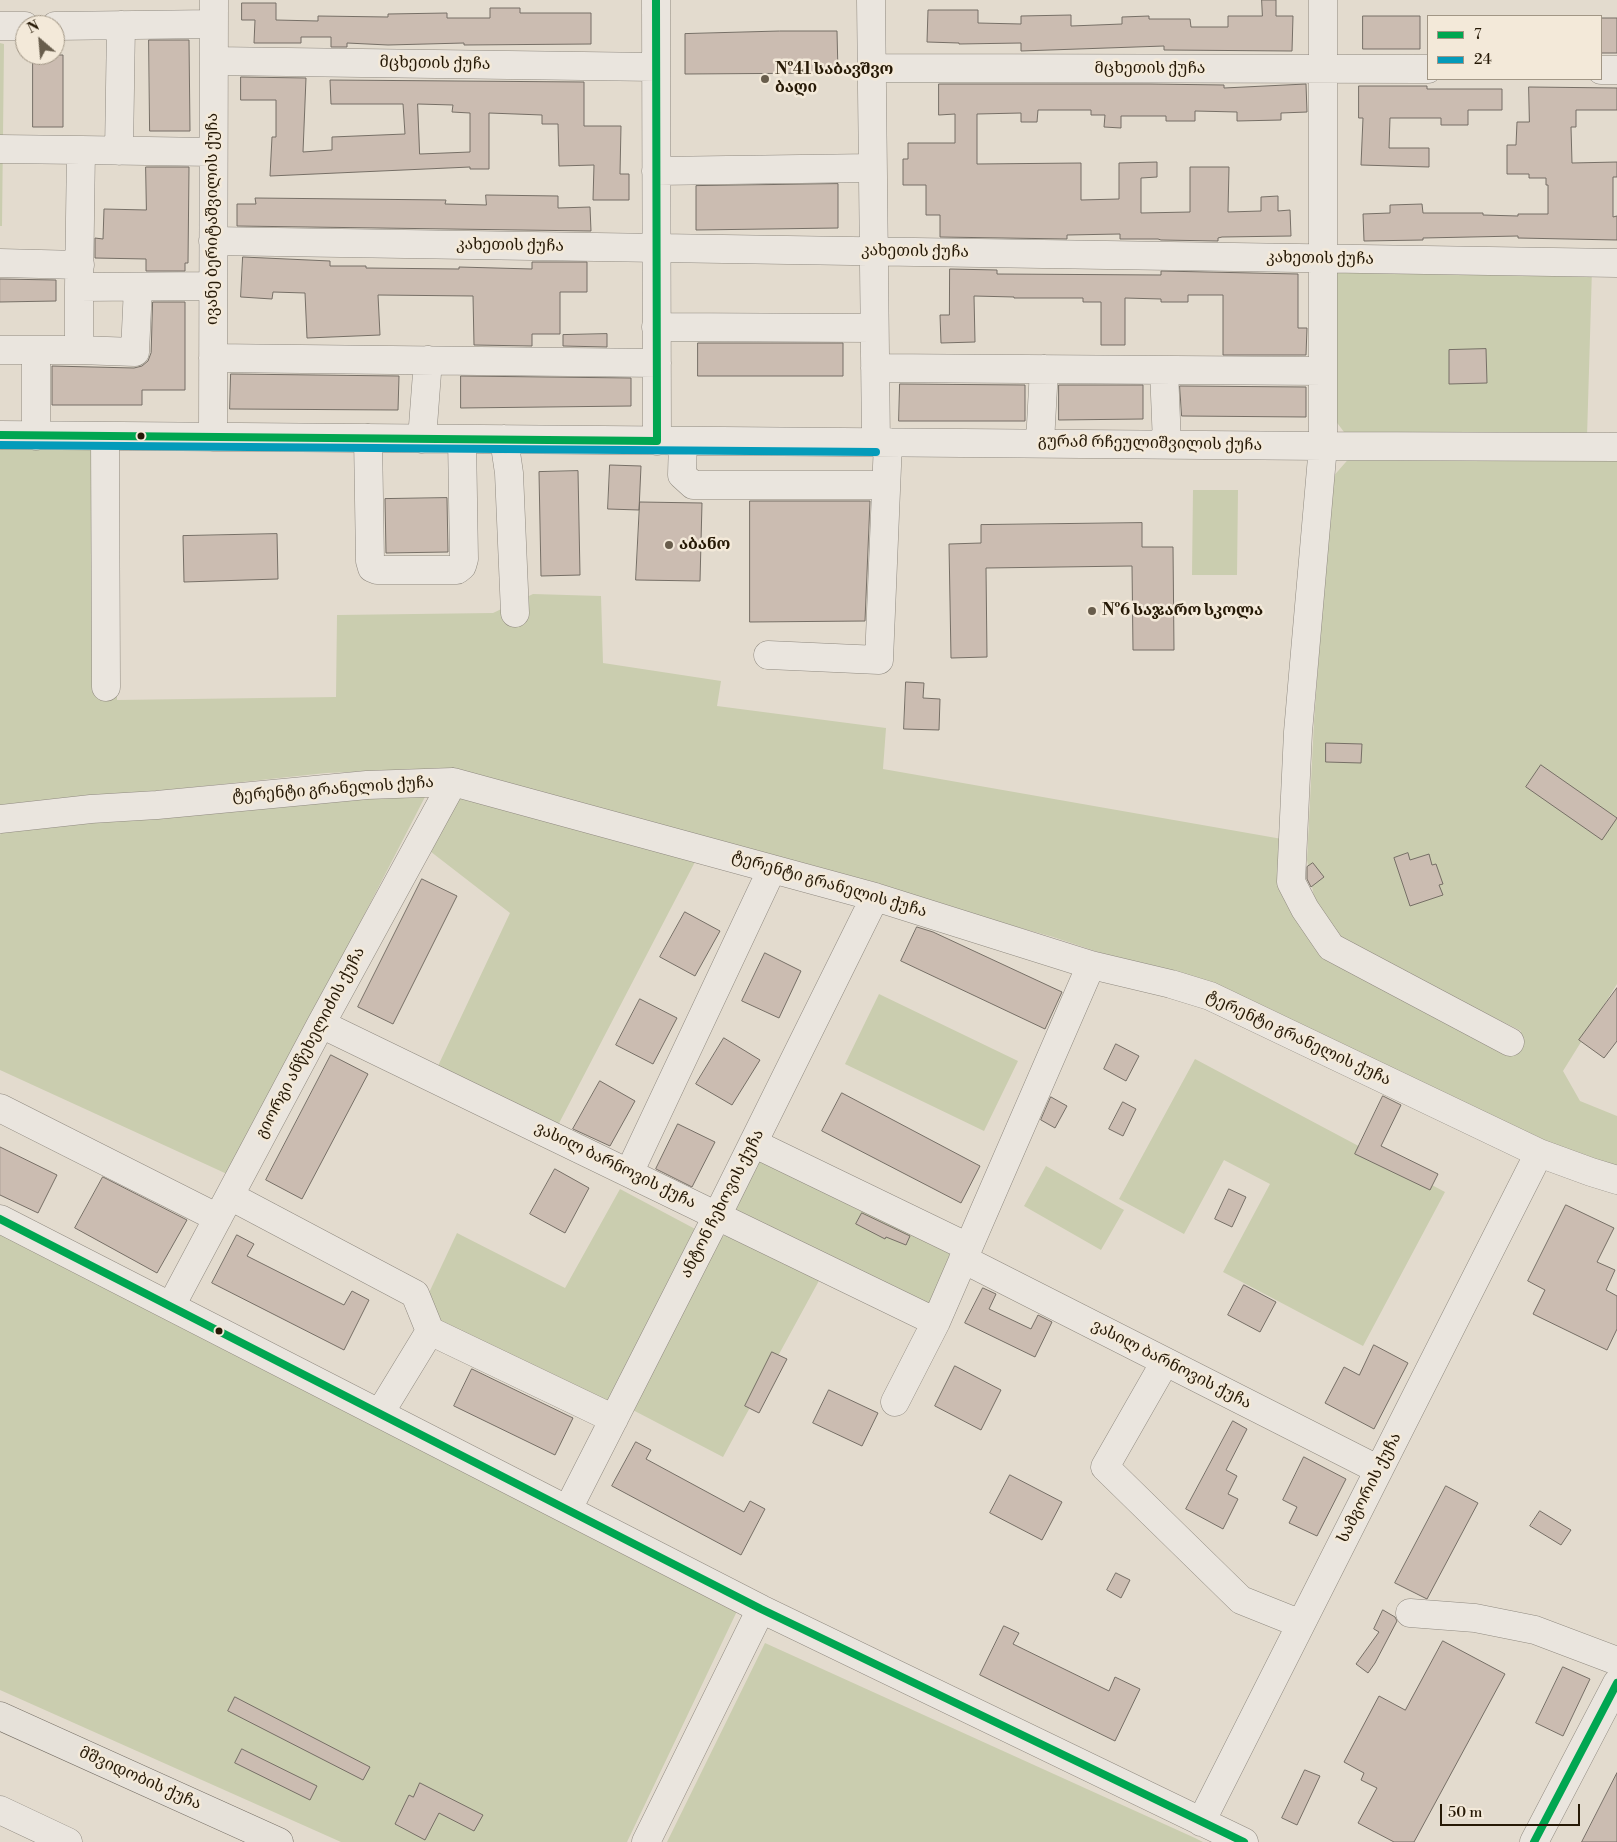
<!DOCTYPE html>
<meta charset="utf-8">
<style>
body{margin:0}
#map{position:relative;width:1617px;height:1842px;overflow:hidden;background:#e3dbce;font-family:"Libre Bodoni",serif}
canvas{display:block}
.legend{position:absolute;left:1427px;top:15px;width:175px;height:65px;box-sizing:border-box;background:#f3e9d9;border:1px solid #a19685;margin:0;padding:6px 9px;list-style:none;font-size:15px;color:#261906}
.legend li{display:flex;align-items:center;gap:10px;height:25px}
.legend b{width:25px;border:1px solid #a19685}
.north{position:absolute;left:15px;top:15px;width:50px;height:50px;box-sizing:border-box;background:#f3e9d9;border:1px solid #a19685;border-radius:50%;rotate:333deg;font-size:14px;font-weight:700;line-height:20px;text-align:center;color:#261906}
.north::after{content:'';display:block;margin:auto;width:18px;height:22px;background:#685d4c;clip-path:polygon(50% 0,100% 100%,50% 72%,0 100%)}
.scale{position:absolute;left:1440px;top:1804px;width:140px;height:22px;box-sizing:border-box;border:2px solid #261906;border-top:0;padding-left:6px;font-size:15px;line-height:18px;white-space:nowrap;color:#261906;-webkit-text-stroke:4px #f3e9d9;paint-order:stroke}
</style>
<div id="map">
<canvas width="1617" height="1842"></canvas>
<ul class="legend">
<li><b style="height:6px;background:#00a651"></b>7</li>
<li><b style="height:6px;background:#049bba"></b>24</li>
</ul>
<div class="north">N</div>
<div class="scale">50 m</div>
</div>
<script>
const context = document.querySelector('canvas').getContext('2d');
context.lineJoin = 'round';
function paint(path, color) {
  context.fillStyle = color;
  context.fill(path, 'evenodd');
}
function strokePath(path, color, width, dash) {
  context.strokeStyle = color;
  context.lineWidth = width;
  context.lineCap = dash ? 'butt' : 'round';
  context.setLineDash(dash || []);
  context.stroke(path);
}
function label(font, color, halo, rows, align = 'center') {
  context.font = font + ' "Libre Bodoni","Noto Serif Georgian",serif';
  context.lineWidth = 5;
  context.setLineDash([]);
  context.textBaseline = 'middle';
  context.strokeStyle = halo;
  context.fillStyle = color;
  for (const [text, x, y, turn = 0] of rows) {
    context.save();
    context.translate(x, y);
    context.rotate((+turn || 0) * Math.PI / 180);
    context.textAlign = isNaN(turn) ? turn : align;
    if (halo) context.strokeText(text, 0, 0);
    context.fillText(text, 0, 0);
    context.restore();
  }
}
const green = new Path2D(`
 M0,43L4,44L2,226H0Z
 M1344,265L1592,269L1587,437L1344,432L1335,420L1334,274Z
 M0,446L91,450L115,462L117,700L336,697L337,615L493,613L533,594L601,596L603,663L721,681L717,706L886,728L883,769L1282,839L1322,955L1511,1050L1521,1031L1343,942L1326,929L1314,897L1307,860L1314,722L1331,479L1352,455L1617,457V984L1563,1071L1580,1101L1617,1116V1169L1569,1154L1119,959L1053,937L470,775L430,769L326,773L0,808Z
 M1193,490H1238L1237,575H1192Z
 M457,792L696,860L556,1129L437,1068L510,913L426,848Z
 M427,793L326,989L227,1174L0,1070V835L4,827Z
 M879,994L1018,1061L984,1131L845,1064Z
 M1195,1059L1445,1192L1363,1346L1223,1272L1270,1184L1224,1160L1184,1234L1119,1199Z
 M771,1138L967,1231L929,1306L733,1211Z
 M1046,1166L1124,1210L1101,1250L1024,1206Z
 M620,1189L697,1230L611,1402L440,1324L427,1297L457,1233L565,1288Z
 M0,1232L739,1607L627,1842H341L0,1690Z
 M726,1235L821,1277L723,1457L629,1408L714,1241Z
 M765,1643L1195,1838L1203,1842H667Z`);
const building = new Path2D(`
 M1262,0H1276V16H1293L1292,51L1164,50V46L1021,51V43L959,44V43L927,42L928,10H978V23L1021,24V16L1071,15V26L1122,24V17L1149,16V19H1190L1191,27H1228V16H1262Z
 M242,3H276V20L318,21V16L388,17V14L447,13V18H490V8H520V13H591V44L464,45V43L388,45L347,43V47H331V37H301V43H254L255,20H242Z
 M1363,16H1420V49H1363Z
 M1601,18H1617V53H1601Z
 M780,31H837L838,73L685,74V34Z
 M149,40H189L190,131H150Z
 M33,55H63V127H33Z
 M241,77L306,78L303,152L332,150V137L405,134L403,104H331L330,80L584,82V126H621L620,174H629V200H593L594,165L559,166L558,124H542V115L489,113V169H470V167L270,176L272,137H276V100H241ZM418,104L453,105L452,112L470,113V152L420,154Z
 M939,84H1150L1224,85V88L1306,84L1307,112L1281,113V120L1237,121V112L1195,111V121H1166V116H1121V128L1104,127L1105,115H1091V110H1038L1037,122H1021V113L977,114V164L1081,163V200L1119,199V163L1157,162V177L1141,178V213L1190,212V167H1229L1228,212L1261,211V197L1278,196V211L1290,210L1291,236L1222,237L1218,238V241L1161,240L1158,239H1120V234L1067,235V239L940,237V215H926V185H903V159H908V143H955V114L939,115Z
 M1359,86H1427V89H1502V110H1468V125H1441V118H1390L1389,148H1429V167L1361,165L1363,118H1359Z
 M1529,87L1617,88V110H1576V127H1571L1572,163L1617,162V177H1613V217L1617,216V240L1518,238V236L1423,238V240L1364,241L1363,214L1390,213V205L1422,204L1423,213H1483V215L1518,216V214H1548V185H1546V178H1529V174H1507V145H1516L1517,122H1529Z
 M146,167H189L188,263H185V271H146V259L95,258V238L103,239L104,209L146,210Z
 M838,184V228L696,230V186Z
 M486,195L558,196V208L590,207L591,231L237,226V204H256L255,198L446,200L445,204L486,205Z
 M243,257L330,261V266H366V268L459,269V267L532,269V262H587V292H560V334H532V346L474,345L473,296L378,295L380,335L307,338L305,293L273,292L272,299L241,297Z
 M950,269L997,270V274L1161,275V271L1298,274V328H1307L1306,355H1223V295H1188V302H1161V299L1125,298V345H1101V302H1083V298H1014V297L974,296L975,342L941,343L940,315H949Z
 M0,279L56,280V301L0,302Z
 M153,302H185V390H142V405H52V366L134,368L142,366L148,361L151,353Z
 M607,334V347L563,346V335Z
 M698,343H843V376H698Z
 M1486,349L1487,383L1449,384V350Z
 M231,374L399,376L398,410L230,409Z
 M461,376L631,378V406L461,408Z
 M900,384L1025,385V421H899Z
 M1059,385H1143V419L1059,420Z
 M1180,386L1306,387V417L1182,416Z
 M610,465L641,466L639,510L608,509Z
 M578,471L580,575L541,576L539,472Z
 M447,498L448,552L386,553L385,499Z
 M750,501H870L865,621L750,622Z
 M640,502L702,503L700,581L636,580Z
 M1142,523V547H1173L1174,650H1133L1132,566L986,568L987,657L951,658L949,544L981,543V525Z
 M277,534L278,579L184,582L183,536Z
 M906,682L924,683L923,698L940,699L939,730L904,729Z
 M1326,743L1362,744L1361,763L1326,762Z
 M1541,765L1617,818L1602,840L1526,787Z
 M1408,853L1410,860L1429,854L1432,865L1436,864L1443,884L1439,885L1443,895L1410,906L1394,858Z
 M1313,863L1324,877L1311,887L1307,879V867Z
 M422,879L457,896L393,1024L358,1007Z
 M685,912L720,931L695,976L660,957Z
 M917,927L933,932L1062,992L1045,1029L901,961Z
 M765,953L801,971L779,1018L742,1001Z
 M1617,988V1041L1604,1058L1579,1040Z
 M640,999L677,1018L653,1064L616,1045Z
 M724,1038L760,1060L732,1105L696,1084Z
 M1116,1044L1139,1056L1126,1081L1104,1069Z
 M331,1055L368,1074L302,1199L266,1180Z
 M600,1081L635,1101L610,1146L573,1129Z
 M842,1093L980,1166L961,1203L822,1131Z
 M1383,1096L1401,1105L1381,1146L1438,1174L1430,1190L1355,1154Z
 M1051,1097L1067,1106L1055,1128L1041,1120Z
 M1123,1102L1136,1109L1123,1136L1109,1129Z
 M678,1124L715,1142L692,1187L656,1169Z
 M0,1147L57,1175L38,1213L0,1195Z
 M555,1169L589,1188L565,1233L530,1214Z
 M103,1177L187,1220L157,1273L75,1228Z
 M1229,1189L1246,1197L1232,1227L1215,1219Z
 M1566,1205L1614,1228L1597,1262L1615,1270L1606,1290L1617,1296V1329L1607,1350L1533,1314L1545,1290L1528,1281Z
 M862,1213L910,1236L906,1245L886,1237L885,1239L856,1224Z
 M237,1235L254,1244L247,1256L344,1305L352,1291L369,1300L344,1350L212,1283Z
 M1244,1285L1276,1302L1260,1332L1228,1315Z
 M983,1288L996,1294L989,1309L1031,1329L1038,1315L1052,1322L1035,1357L965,1323Z
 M1374,1345L1408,1363L1374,1429L1325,1403L1344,1367L1359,1375Z
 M772,1352L787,1359L759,1413L745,1406Z
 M955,1366L1001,1390L981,1430L935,1406Z
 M472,1369L573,1418L555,1455L454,1406Z
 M829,1390L878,1413L862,1446L813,1423Z
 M1233,1421L1247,1429L1226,1470L1237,1476L1228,1494L1238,1499L1223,1529L1186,1509Z
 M636,1442L651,1450L646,1459L744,1512L750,1501L765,1509L741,1555L612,1486Z
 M1304,1457L1346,1479L1317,1536L1289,1523L1297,1507L1283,1500Z
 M1010,1475L1062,1502L1042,1540L990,1513Z
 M1446,1486L1478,1503L1427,1599L1395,1583Z
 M1540,1511L1571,1530L1561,1545L1530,1526Z
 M1116,1573L1130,1580L1121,1598L1107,1590Z
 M1383,1610L1395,1617L1397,1621L1375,1663L1368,1673L1356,1664L1379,1632L1374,1629Z
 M1004,1626L1019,1633L1013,1644L1109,1691L1115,1677L1140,1689L1115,1741L980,1675Z
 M1443,1641L1505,1674L1414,1842H1394L1358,1823L1377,1788L1361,1780L1364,1773L1344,1762L1379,1696L1405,1710Z
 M1563,1667L1590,1679L1563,1736L1536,1723Z
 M235,1697L370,1767L363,1780L228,1711Z
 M242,1749L317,1786L310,1800L235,1763Z
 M1305,1770L1320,1776L1297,1825L1282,1818Z
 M1617,1773V1842H1582Z
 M420,1783L483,1815L474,1831L439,1813L425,1840L395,1824L409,1795L413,1797Z`);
const minor = new Path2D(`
 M656,0L657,441
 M871,0L876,442
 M1323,0V446L1298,732L1291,882L1305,909L1331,947L1510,1042
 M0,26H25
 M55,26L213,24
 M214,61L656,67
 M872,68L1428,69
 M1601,70H1617
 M0,149L81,150
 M119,151L121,25
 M656,171L872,168
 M213,241L1617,263
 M0,263L80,265
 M79,287L81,150L213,152
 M656,327L874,328
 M0,350H79V287L213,286
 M36,350V436
 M79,350L135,352L138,287
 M213,358L657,363
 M875,368L1323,371
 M1164,370L1167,444
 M0,435L1323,446L1617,447
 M105,436L106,687
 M213,437L214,0
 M368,438L370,561L372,568L377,570H457L462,566L464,559L462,439
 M422,439L428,360
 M504,439L509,473L515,613
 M683,441L682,475L693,485H885
 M1040,443L1044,369
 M768,655L879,660L888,442
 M0,819L91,809L157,805L367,785L453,782L875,897L1091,965L1171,984L1210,996L1539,1153L1591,1172L1617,1180
 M321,1024L936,1322
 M0,1108L218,1218
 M753,1143L968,1247
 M629,1173L772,869
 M230,1196L415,1294L430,1331L614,1419
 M0,1219L761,1609L1244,1842
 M963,1259L1379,1470
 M171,1306L321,1024L453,782
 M1165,1362L1105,1467L1241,1600L1301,1624
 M895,1402L936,1322L1091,965
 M380,1413L430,1331
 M568,1509L717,1216L875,897
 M1410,1613L1475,1618L1535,1630L1617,1661
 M0,1810L68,1842
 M1201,1822L1539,1153
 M646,1842L761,1609
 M1534,1842L1617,1683`);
const major = new Path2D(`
 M0,1716L279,1842`);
const bus1 = new Path2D(`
 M0,435L657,441L656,0
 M0,1219L761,1609L1244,1842
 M1534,1842L1617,1683`);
const bus2 = new Path2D(`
 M0,445L876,452`);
const markers = [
 [765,79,5,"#685d4c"],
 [141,436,4.5,"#261906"],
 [669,545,5,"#685d4c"],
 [1092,611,5,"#685d4c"],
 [219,1331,4.5,"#261906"]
];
const streetNames = [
 ["მცხეთის ქუჩა",435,64,1],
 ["მცხეთის ქუჩა",1150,69],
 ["ივანე ბერიტაშვილის ქუჩა",213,219,-90],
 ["კახეთის ქუჩა",510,246,1],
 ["კახეთის ქუჩა",915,252,1],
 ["კახეთის ქუჩა",1320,259,1],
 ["გურამ რჩეულიშვილის ქუჩა",1150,444,1],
 ["ტერენტი გრანელის ქუჩა",333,790,-4],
 ["ტერენტი გრანელის ქუჩა",829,885,16],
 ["ტერენტი გრანელის ქუჩა",1298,1039,25],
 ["გიორგი ანწეხელიძის ქუჩა",311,1043,-62],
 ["ვასილ ბარნოვის ქუჩა",615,1166,26],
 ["ანტონ ჩეხოვის ქუჩა",723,1204,-63],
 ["ვასილ ბარნოვის ქუჩა",1171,1365,27],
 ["სამგორის ქუჩა",1370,1488,-63],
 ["მშვიდობის ქუჩა",140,1779,24]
];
const poiNames = [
 ["№41 საბავშვო",775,70],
 ["ბაღი",775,88],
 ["აბანო",679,545],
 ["№6 საჯარო სკოლა",1102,611]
];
paint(green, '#cacdaf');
paint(building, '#cbbcb1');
strokePath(building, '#766f66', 1);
strokePath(minor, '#908a80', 29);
strokePath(major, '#766f66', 29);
strokePath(minor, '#eae5de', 28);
strokePath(major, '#e6e1d9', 28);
strokePath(bus1, '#00a651', 8);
strokePath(bus2, '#049bba', 8);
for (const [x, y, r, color] of markers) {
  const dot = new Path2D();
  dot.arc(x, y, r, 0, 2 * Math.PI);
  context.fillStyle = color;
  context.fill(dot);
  strokePath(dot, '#f3e9d9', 2);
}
label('16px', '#261906', '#f3e9d9', streetNames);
label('bold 16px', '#261906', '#f3e9d9', poiNames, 'left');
</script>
